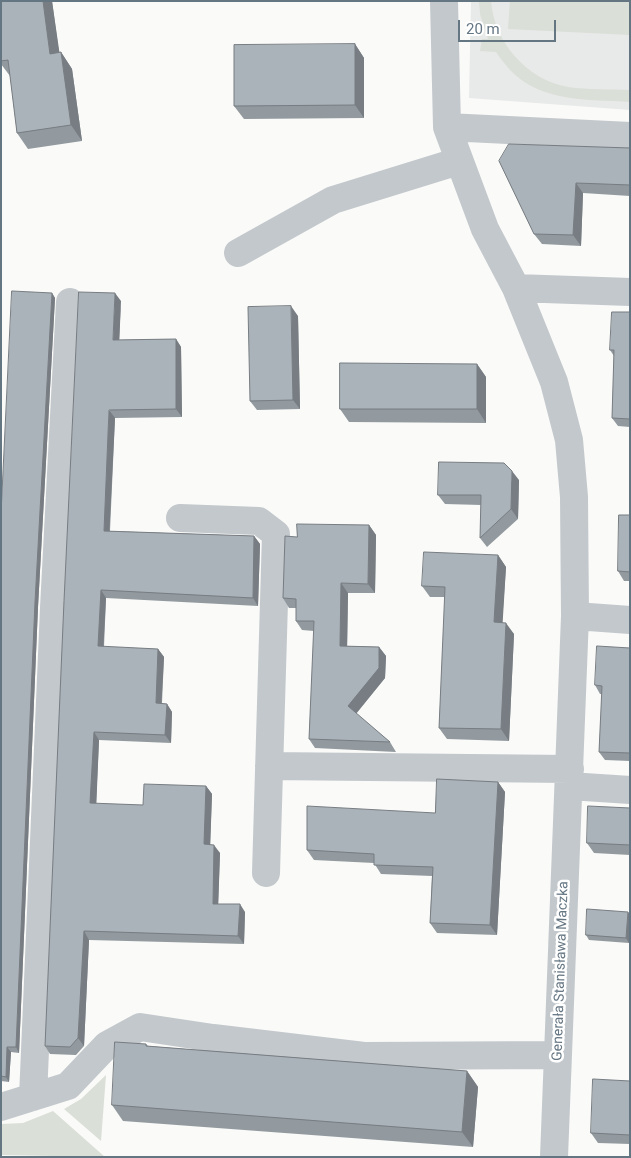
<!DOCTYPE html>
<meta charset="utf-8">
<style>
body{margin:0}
#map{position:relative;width:631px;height:1158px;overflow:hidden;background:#fafaf8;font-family:Roboto,sans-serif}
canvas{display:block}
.frame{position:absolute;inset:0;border:2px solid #657683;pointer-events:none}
.scale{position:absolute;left:458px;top:20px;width:98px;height:22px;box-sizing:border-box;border:2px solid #657683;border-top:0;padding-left:6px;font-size:15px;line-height:18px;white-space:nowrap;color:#657683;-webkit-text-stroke:4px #fff;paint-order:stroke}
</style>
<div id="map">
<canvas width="631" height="1158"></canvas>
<div class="frame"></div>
<div class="scale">20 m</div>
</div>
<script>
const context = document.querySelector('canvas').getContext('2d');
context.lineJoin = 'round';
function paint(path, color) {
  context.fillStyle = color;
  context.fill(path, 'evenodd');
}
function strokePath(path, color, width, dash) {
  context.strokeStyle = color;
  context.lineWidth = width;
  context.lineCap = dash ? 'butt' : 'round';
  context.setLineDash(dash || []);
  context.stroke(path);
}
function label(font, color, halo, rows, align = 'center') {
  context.font = font + ' Roboto,sans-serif';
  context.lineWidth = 5;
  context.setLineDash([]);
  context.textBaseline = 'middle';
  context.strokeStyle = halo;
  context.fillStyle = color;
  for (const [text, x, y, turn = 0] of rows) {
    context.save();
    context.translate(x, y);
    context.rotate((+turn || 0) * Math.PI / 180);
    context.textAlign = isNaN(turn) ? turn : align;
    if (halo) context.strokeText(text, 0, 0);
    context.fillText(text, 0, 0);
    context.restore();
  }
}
const built = new Path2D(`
 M471,1H630V110L469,98Z`);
const green = new Path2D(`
 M479,1H491C494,42 527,80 568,87C588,90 609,89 630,90V102C588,99 542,103 510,70C505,64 500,58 496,52L480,51L482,39H488L480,14Z
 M510,1H630V35L508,29Z
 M106,1075L101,1141L64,1109L81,1099Z
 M53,1111L105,1157L1,1155V1124L23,1123Z`);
const minor = new Path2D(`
 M444,1L447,127L485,229L516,288L554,382L569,440L574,497L575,616L554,1157
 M447,127L630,136
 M238,253L333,200L459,161
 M516,288L630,292
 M180,518L259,521L276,534L266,873
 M575,616L630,620
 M269,766L570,769
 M569,786L630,790
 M33,1097L54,608L70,302
 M1,1107L68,1086L107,1045L140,1027L213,1038L364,1056L558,1055`);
const wall = new Path2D(`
 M1,1H52L59,53L61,52L72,69L82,141L28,149L17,133L10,76L1,64Z
 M355,44L364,58V118L244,119L234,106Z
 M630,148V196L583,193L581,246L542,244L534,234L499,161Z
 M52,293L55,298L38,607L19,1053L11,1052L9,1082L1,1081V514Z
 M121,301L119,340L176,339L181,347L182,417L115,418L110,531L254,536L260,544L258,606L106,598L104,647L158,649L164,657L162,703L167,704L172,712L171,743L99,740L96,804L143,805L206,786L212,794L210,845L220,853L218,904L245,912L244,944L89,940L84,1046L76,1055L50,1054L45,1046Z
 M630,312V427L618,426L612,418L614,356L610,350Z
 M298,316L300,409L257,410L250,401Z
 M477,364L486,377V423L349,422L340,409Z
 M519,480L518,519L487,547L480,538L481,505L445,504L438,495Z
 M630,515V581H624L618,571Z
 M369,525L376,535L375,593H348L347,646L379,647L386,656L385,678L356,714L390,742L396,752L315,748L309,739L314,631L302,630L296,621V608H289L283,598L297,537Z
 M498,555L506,567L502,623L514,634L509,741L447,739L439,728L445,597H430L422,586Z
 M630,648V761L605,760L599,752L602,694H600L595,685Z
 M498,782L505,792L497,935L437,933L430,923L432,876L381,874L374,863L314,860L307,850L435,813Z
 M630,808V855L594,853L587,843Z
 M628,912L630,915L629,943L589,940L586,935Z
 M146,1044L148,1046L467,1071L478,1087L473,1147L123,1121L112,1105Z
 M630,1081V1144L598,1143L591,1133Z`);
const shadedWall = new Path2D(`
 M43,1H52L62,70L50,54Z
 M355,44L364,58V118L355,105Z
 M61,52L72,69L82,141L71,125Z
 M576,183L583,193L581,246L573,235Z
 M52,293L55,298L38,607L19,1053L16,1047L35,602Z
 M115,293L121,301L119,348L113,340Z
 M291,306L298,316L300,409L293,400Z
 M176,339L181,347L182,417L176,409Z
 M477,364L486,377V423L477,409Z
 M109,410L115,418L109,539L104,531Z
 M512,471L519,480L518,519L511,509Z
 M369,525L376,535L375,593L368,584Z
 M254,536L260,544L258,606L253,598Z
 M498,555L506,567L502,633L494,622Z
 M341,583L348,593L347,655L340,646Z
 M101,590L106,598L103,654L98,646Z
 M506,623L514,634L509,741L501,729Z
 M379,647L386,656L385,678L354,716L348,706Z
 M158,649L164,657L161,711L156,703Z
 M167,704L172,712L171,743L165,735Z
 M94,732L99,740L96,812L90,803Z
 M498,782L505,792L497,935L490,925Z
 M206,786L212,794L210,852L204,844Z
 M214,845L220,853L218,912L213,904Z
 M240,904L245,912L244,944L238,936Z
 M628,912L630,915L629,943L626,938Z
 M84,931L89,940L84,1046L78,1038Z
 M7,1047L11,1052L9,1082L6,1077Z
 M467,1071L478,1087L473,1147L462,1132Z`);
const building = new Path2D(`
 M1,1H43L50,54L61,52L71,125L17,133L8,60L1,61Z
 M355,44V105L234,106V45Z
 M509,144L630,148V185L576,183L573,235L534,234L499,161Z
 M12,291L52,293L35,602L16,1047H7L6,1077L1,1076V514Z
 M79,292L115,293L113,340L176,339V409L109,410L104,531L254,536L253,598L101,590L98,646L158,649L156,703L167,704L165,735L94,732L90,803L143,805L144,784L206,786L204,844L214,845L213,904H240L238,936L84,931L78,1038L70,1047L45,1046L64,601Z
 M291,306L293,400L250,401L248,307Z
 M612,312H630V419L612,418L614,350H610Z
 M340,363L477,364V409H340Z
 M439,462L504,463L512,471L511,509L480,538L481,495H438Z
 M619,515H630V572L618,571Z
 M297,524L369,525L368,584L341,583L340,646L379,647V668L348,706L390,742L309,739L314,621H296V599L283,598L285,536L297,537Z
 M424,552L498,555L494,622L506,623L501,729L439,728L445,587L422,586Z
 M597,646L630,648V753L599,752L602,686L595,685Z
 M437,779L498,782L490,925L430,923L433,867L374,865V854L307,850V806L435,813Z
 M588,806L630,808V845L587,843Z
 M587,909L628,912L626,938L586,935Z
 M115,1042L146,1044V1046L467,1071L462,1132L112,1105Z
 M593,1079L630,1081V1135L591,1133Z`);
const streetNames = [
 ["Generała Stanisława Maczka",561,971,-88]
];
paint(built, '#e8e9e9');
paint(green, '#dadfd7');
strokePath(minor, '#c3c8cc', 28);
paint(wall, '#929a9f');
paint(shadedWall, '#777d82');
paint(building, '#aab3b9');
strokePath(building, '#777d82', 1);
label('14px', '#657683', '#fff', streetNames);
</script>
